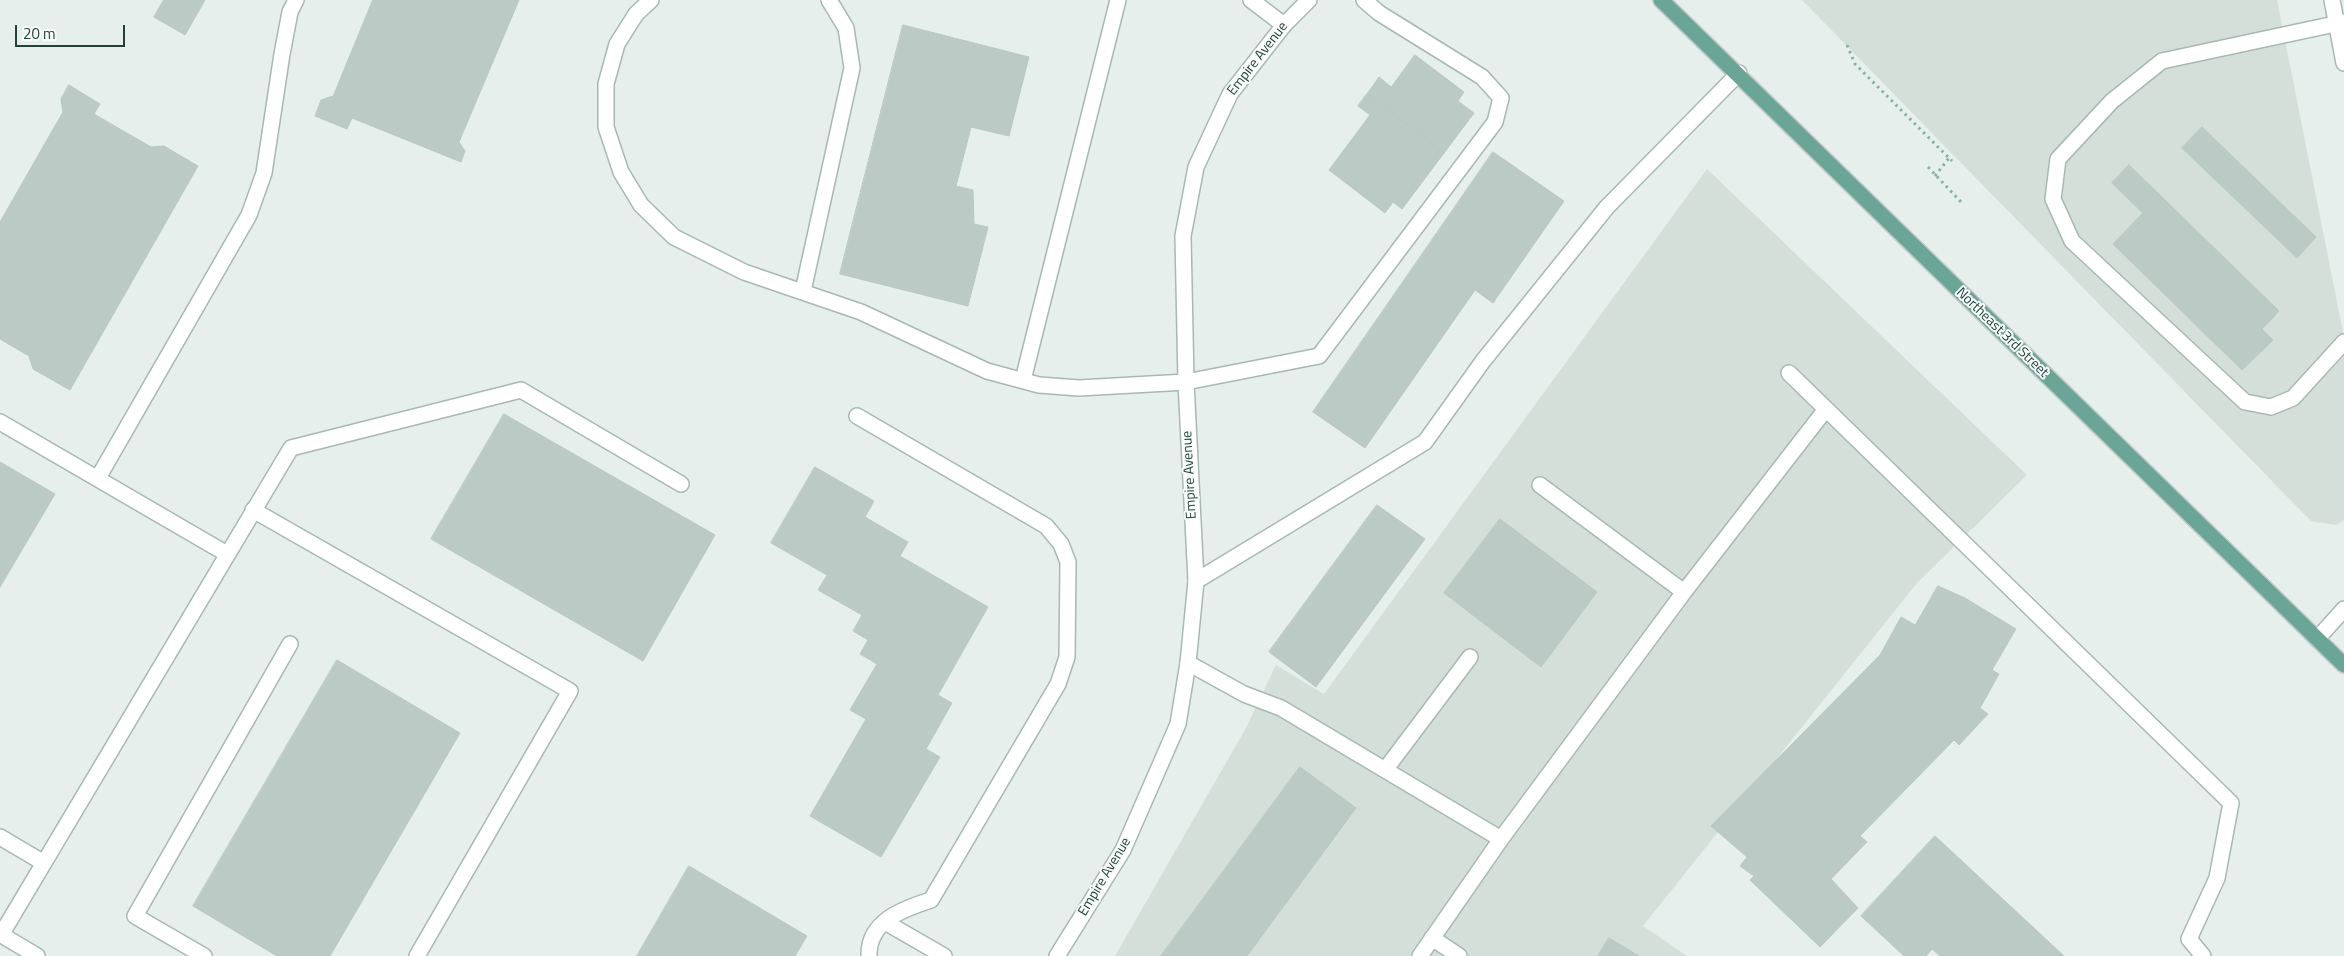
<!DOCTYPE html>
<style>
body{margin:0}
#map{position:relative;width:2344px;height:956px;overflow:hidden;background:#e6efeb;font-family:"Titillium Web",sans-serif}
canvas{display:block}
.scale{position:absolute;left:15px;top:25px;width:110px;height:22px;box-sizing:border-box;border:2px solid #24423a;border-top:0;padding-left:6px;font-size:15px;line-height:18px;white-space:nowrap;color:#24423a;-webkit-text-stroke:4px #f7fbf9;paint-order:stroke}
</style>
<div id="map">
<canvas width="2344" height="956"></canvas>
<div class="scale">20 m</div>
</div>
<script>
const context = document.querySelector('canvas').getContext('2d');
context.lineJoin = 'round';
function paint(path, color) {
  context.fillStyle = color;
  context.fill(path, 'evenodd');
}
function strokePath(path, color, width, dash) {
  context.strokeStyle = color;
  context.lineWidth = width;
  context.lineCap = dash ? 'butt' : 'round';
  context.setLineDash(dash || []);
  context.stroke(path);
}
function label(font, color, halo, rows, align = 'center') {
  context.font = font + ' "Titillium Web",sans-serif';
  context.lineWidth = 4;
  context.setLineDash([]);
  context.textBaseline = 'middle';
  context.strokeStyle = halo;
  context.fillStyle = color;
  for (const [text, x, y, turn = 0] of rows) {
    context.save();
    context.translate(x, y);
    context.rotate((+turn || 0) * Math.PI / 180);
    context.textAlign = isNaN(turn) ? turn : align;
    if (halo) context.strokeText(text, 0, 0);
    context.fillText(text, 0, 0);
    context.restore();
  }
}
const built = new Path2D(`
 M1802,0H2277L2344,337V520L2336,525L2311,521Z
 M1707,169L2027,475L1917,583L1643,926L1687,956H1115L1246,728L1276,665L1324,694Z`);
const building = new Path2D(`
 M164,0H205L185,35L154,17Z
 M373,0H519L459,142L465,151L461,162L352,118L347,129L315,116L321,100L333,96Z
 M903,25L1029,57L1009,136L971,127L956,186L973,190L974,224L988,227L968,306L840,274Z
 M1415,55L1464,92L1458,101L1474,113L1444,153L1367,94L1379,77L1391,87Z
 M69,85L100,104L94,114L151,147L164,146L198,166L70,390L33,369L29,356L0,339V222L63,112L61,99Z
 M1367,94L1444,153L1402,209L1393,202L1385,213L1329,170L1370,115L1358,106Z
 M2202,127L2316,237L2297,258L2182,148Z
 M1493,152L1564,201L1493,303L1475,290L1365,448L1313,412Z
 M2129,165L2279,311L2262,329L2273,340L2242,370L2113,244L2143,213L2112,183Z
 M504,414L715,535L643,661L431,539Z
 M0,462L55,494L0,587Z
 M815,467L874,501L865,517L908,542L900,556L988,607L938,695L952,703L926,749L940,757L881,857L810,816L866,719L850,710L877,664L860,654L868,640L853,631L862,615L818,590L827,575L771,543Z
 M1377,505L1425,539L1316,687L1269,652Z
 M1500,519L1597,592L1541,667L1444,593Z
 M1938,586L1965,598L2016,629L1992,670L1999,674L1980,708L1988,714L1959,745L1954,740L1860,836L1867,842L1831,879L1858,908L1820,947L1750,880L1754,876L1740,866L1747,857L1711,826L1880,655L1901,617L1915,625Z
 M337,660L460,733L330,956H277L193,906Z
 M1300,767L1356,808L1247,956H1161Z
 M1935,836L2064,956H1940L1932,949L1926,956H1904L1861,916Z
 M689,866L807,936L795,956H637Z
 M1609,938L1639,956H1598Z`);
const path = new Path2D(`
 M1847,45L1855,64L1952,161
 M1928,167L1962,203
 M1935,176L1949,158`);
const service = new Path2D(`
 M651,0L636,14L617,44L606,84V127L621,172L641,205L674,237L744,272L861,312L987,371L1039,385L1079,388L1186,382L1319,356L1495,122L1501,98L1482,77L1379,13L1364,0
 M2344,22L2162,61L2112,101L2058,159L2053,199L2072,241L2245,402L2271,407L2293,398L2344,342
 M803,291L852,68L846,28L829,0
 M1789,373L2231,803L2217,878L2189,939L2203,956
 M1023,380L1118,0
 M857,416L1046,526L1061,544L1068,562L1067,657L1058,684L931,900C903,909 868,921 869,956
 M0,422L227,554
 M98,478L249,215L264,173L282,54L290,12L296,0
 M1540,485L1684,592
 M253,510L570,691L417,956
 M1196,581L1425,442L1483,361L1607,207L1739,73
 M1188,663L1244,694L1281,708L1501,839
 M1385,770L1470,657
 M0,837L44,863
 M885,922L944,956
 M1,935L291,448L521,390L681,484
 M1432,938L1459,956
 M204,956L135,916L290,644
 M1420,956L1501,839L1684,592L1826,409`);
const minor = new Path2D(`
 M1251,0L1284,25
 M2332,0L2344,63
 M2317,639L2344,609`);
const tertiary = new Path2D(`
 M0,934L37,956
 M1057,956L1123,850L1178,724L1188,663L1196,581L1186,382L1183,236L1196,167L1230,94L1284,25L1309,0`);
const primary = new Path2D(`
 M1661,0L2344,665`);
const streetNames = [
 ["Empire Avenue",1258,59,-52],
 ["Northeast 3rd Street",2002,333,44],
 ["Empire Avenue",1190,475,-93],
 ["Empire Avenue",1105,877,-59]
];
paint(built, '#d4dfda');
paint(building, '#bbcac4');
strokePath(building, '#b8c9c2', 1);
strokePath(service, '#a8b8b2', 18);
strokePath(minor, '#a8b8b2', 18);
strokePath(tertiary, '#a8b8b2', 18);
strokePath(primary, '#c2cac8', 18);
strokePath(path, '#86b3a5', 3, [2.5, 4]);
strokePath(service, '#fff', 15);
strokePath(minor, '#fff', 15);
strokePath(tertiary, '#fff', 15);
strokePath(primary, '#6aa596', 15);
label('14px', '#24423a', '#f7fbf9', streetNames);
</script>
